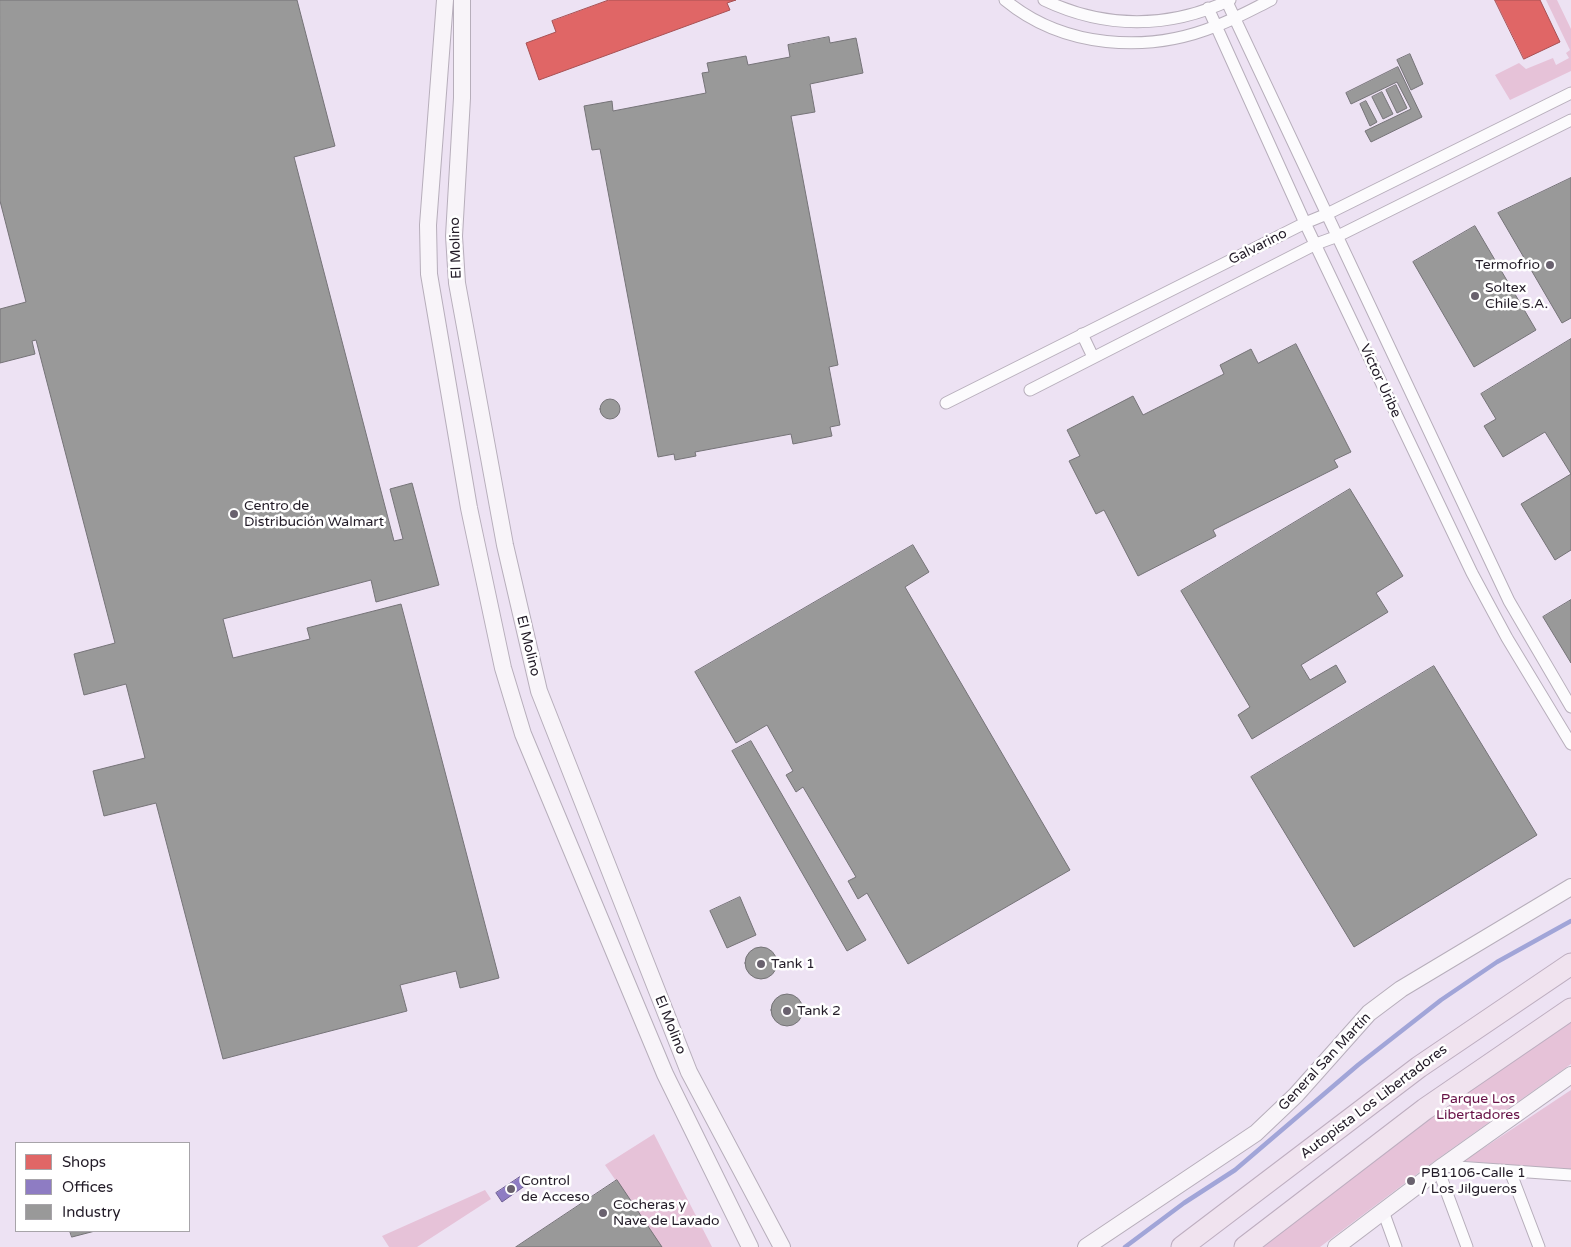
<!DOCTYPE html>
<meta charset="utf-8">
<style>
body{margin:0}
#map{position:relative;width:1571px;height:1247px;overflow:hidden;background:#ede2f3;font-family:"Varela Round",sans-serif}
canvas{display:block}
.legend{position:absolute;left:15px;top:1142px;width:175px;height:90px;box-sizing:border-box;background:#fff;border:1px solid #a7a4a9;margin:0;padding:6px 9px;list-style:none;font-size:15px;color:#221b27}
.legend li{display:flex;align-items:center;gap:10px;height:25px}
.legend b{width:25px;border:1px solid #a7a4a9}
</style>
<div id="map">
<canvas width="1571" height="1247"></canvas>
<ul class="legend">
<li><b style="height:14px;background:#e06666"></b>Shops</li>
<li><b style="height:14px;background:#8e7cc3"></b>Offices</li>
<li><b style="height:14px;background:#999"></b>Industry</li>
</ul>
</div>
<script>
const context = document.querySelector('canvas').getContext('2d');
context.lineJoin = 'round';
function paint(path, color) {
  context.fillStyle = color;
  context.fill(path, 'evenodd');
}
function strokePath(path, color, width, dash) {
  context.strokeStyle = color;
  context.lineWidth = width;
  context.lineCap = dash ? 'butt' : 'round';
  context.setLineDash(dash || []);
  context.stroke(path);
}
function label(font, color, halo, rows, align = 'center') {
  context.font = font + ' "Varela Round",sans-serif';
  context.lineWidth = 5;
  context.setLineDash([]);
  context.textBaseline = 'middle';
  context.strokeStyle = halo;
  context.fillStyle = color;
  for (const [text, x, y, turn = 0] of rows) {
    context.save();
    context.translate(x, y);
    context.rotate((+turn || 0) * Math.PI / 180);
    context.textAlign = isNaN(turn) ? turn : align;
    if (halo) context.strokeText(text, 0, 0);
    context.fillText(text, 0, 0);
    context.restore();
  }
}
const green = new Path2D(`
 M1546,0H1557L1571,29V71L1510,100L1495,75L1519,63L1526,69L1553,58L1556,65L1569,58L1566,53L1570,50Z
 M1571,1018V1064L1429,1165L1320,1247H1260L1452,1101Z
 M1571,1090V1170L1464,1161Z
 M654,1134L712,1247H662L605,1165Z
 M485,1190L491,1199L417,1247H389L382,1236Z`);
const shops = new Path2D(`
 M609,0H736L727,3L730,10L539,80L526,43L556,32L552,21Z
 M1495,0H1540L1560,42L1524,59Z`);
const offices = new Path2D(`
 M520,1177L526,1185L502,1202L496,1193Z`);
const industry = new Path2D(`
 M0,0H297L335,146L294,157L394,541L403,539L390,489L412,483L439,585L376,602L371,580L223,619L233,658L310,639L307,628L401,604L499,978L460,988L456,971L400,985L407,1011L223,1059L156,803L104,816L93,771L145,758L126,684L84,695L74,654L115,643L36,340L32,341L35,354L0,363V309L26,302L0,201Z
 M829,37L830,43L856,38L863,73L810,84L815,112L791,116L838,365L829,367L840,425L830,427L832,436L793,444L791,434L695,452L696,456L675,460L674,454L658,457L600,149L592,150L584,106L612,101L613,111L706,93L702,73L709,72L707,63L746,56L748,65L790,57L788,45Z
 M1410,54L1423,84L1411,90L1397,60Z
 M1398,67L1422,117L1371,142L1365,131L1411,109L1397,82L1351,104L1346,93Z
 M1396,85L1407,108L1397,113L1386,90Z
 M1382,92L1393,114L1383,119L1372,97Z
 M1366,101L1377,122L1370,126L1360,104Z
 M1571,178V318L1562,323L1498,213Z
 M1475,226L1536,330L1474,367L1413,262Z
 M1571,339V550L1555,560L1521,504L1571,474L1545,432L1503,457L1484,426L1496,419L1481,394Z
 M1296,344L1351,452L1334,460L1338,467L1213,530L1216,536L1138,576L1104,510L1096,514L1069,461L1080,456L1067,430L1133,396L1143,415L1224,374L1220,365L1251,349L1258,363Z
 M600 409a10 10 0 1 1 20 0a10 10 0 1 1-20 0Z
 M1350,489L1403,576L1376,593L1388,612L1301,665L1310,680L1336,665L1346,682L1252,739L1238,715L1250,707L1181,591Z
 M913,545L929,572L905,587L1070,870L908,964L867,893L858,899L848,881L856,877L803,787L796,792L786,775L793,771L767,725L736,743L695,672Z
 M1571,600V663L1543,617Z
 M1434,666L1537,835L1354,947L1251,777Z
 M751,741L866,940L847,951L732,751Z
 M740,897L756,935L727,948L710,911Z
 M745 963a16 16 0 1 1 32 0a16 16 0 1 1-32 0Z
 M771 1010a16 16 0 1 1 32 0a16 16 0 1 1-32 0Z
 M617,1180L662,1247H516Z
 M70,1231H95L72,1237Z`);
const stream = new Path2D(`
 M1125,1247L1184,1203L1235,1170L1358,1065L1441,1000L1497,962L1571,921`);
const street = new Path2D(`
 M1005,0C1063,48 1147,54 1216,26C1235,19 1253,9 1271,0
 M1044,0C1105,29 1169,29 1230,0
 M1227,2L1509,601L1571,707
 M1208,8L1305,223L1472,573L1507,638L1571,744
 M1082,334L1093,357
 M1030,390L1316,244L1338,236L1571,120
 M946,403L1305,223L1327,214L1571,93
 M1443,1166L1571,1175
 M1438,1169L1467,1247
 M1510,1171L1539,1247
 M1383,1211L1396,1247`);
const secondary = new Path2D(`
 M445,0L428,225L429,274L469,508L503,668L523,734L665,1074L750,1247
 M462,0V98L454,236L457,283L505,545L539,691L689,1072L782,1247
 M1086,1247L1256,1133L1296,1095L1369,1013L1401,989L1571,887
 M1336,1247L1443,1166L1571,1075`);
const highway = new Path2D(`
 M1182,1247L1419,1067L1571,964
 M1245,1247L1425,1109L1571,1009`);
const markers = [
 [1550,265,5,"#69616e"],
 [1475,296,5,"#69616e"],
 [234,514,5,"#69616e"],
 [761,964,5,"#69616e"],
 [787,1011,5,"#69616e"],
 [1411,1181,5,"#69616e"],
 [511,1189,5,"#69616e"],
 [603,1213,5,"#69616e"]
];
const streetNames = [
 ["Galvarino",1258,247,-27],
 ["El Molino",456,248,-92],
 ["Víctor Uribe",1380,381,65],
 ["El Molino",528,646,76],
 ["El Molino",670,1025,68],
 ["General San Martín",1325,1062,-47],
 ["Autopista Los Libertadores",1374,1102,-37]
];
const poiNames = [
 ["Termofrio",1540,265,"right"],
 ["Soltex",1485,288],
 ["Chile S.A.",1485,304],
 ["Centro de",244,506],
 ["Distribución Walmart",244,522],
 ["Tank 1",771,964],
 ["Tank 2",797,1011],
 ["PB1106-Calle 1",1421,1173],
 ["/ Los Jilgueros",1421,1189],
 ["Control",521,1181],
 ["de Acceso",521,1197],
 ["Cocheras y",613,1205],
 ["Nave de Lavado",613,1221]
];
const parkNames = [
 ["Parque Los",1478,1099],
 ["Libertadores",1478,1115]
];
paint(green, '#e6c2d8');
paint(shops, '#e06666');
strokePath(shops, '#a75053', 1);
paint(offices, '#8e7cc3');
strokePath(offices, '#6e5f94', 1);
paint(industry, '#999');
strokePath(industry, '#757377', 1);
strokePath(stream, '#a1a5d8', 4.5);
strokePath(street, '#b7aebb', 13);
strokePath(secondary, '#b7aebb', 18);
strokePath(highway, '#beaec0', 23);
strokePath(street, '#fcfbfd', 11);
strokePath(secondary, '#f8f4f9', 16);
strokePath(highway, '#f0e3ef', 21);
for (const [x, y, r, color] of markers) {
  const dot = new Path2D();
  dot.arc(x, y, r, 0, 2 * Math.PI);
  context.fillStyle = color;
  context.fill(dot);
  strokePath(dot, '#fff', 2);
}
label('14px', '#221b27', '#fff', streetNames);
label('14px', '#221b27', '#fff', poiNames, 'left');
label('14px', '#671146', '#fff', parkNames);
</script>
